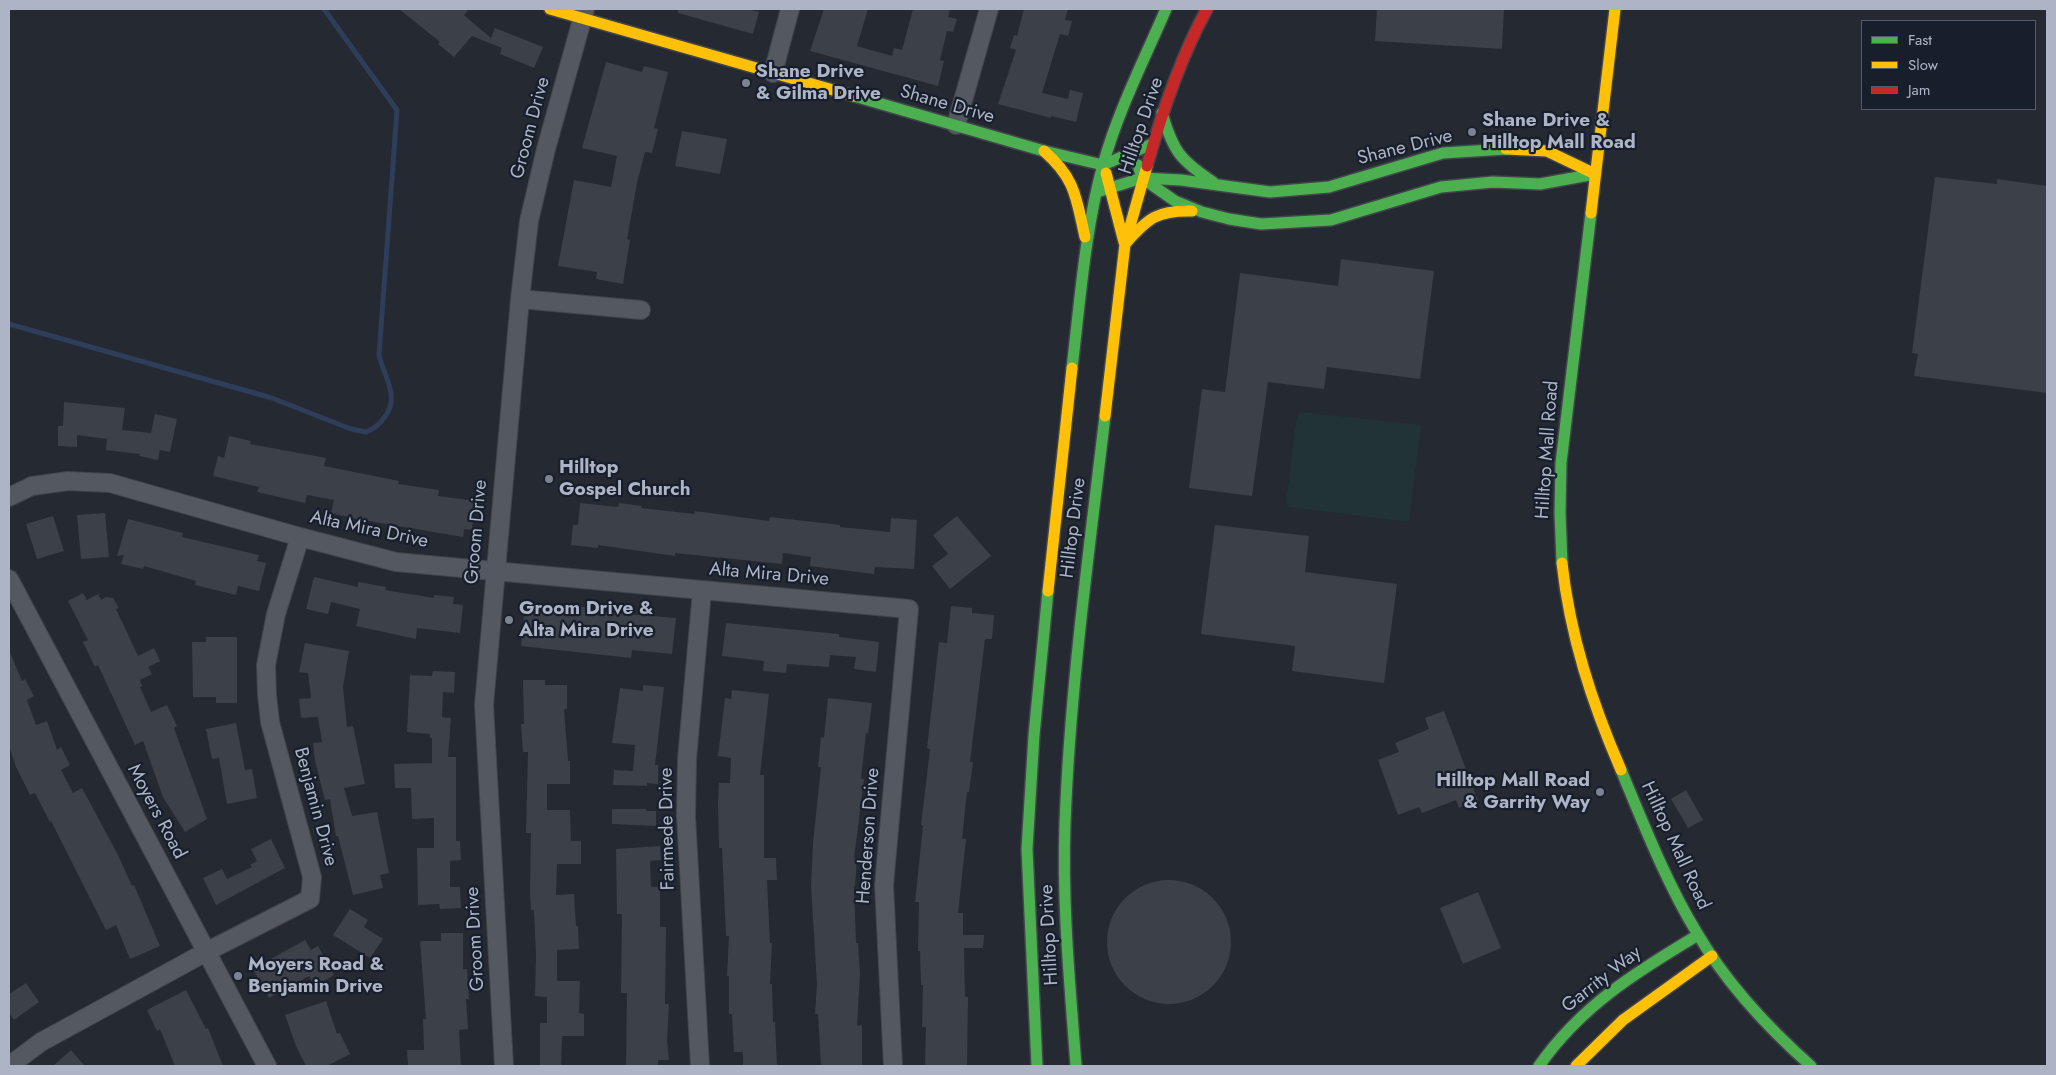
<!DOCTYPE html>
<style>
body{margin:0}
#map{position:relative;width:2056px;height:1075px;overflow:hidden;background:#252931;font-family:Jost,sans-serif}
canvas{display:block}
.frame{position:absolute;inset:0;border:10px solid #acb4c5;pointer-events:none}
.legend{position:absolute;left:1861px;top:20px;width:175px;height:90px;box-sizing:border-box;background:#181f2c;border:1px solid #535b69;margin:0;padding:6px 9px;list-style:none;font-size:15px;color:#acb4c5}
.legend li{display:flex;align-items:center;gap:10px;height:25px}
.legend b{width:25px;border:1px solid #535b69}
</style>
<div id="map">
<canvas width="2056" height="1075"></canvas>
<div class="frame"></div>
<ul class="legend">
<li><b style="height:6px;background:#4caf50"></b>Fast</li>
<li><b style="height:6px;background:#ffc107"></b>Slow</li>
<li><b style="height:6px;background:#c62828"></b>Jam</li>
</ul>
</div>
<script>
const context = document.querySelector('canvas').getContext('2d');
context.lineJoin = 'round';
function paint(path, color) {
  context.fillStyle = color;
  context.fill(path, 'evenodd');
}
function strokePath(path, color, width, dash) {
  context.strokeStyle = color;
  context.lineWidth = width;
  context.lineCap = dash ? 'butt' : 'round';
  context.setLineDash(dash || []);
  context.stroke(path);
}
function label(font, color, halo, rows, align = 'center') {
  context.font = font + ' Jost,sans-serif';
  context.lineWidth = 4.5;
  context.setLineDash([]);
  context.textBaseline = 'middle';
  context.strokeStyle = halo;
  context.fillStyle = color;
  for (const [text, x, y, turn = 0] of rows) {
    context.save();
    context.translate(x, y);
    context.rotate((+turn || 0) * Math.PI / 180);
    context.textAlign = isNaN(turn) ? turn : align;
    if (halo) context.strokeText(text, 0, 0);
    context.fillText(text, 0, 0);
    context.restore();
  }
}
const green = new Path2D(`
 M1301,412L1421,425L1409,522L1289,507L1286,503L1297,415Z`);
const stream = new Path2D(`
 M9,324L272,398L351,429L366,432C374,429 379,425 384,418C401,397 384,377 379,355L397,110L324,9`);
const building = new Path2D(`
 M399,9H469L464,15L491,38L495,28L543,47L534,68L500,54L502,48L472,36L454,57L438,44L440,42Z
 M678,9H748L759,12L753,34L678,13Z
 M824,9H868L857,46L892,56L894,48L902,50L913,9H950L948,17L957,19L953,32L947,31L940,60L944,61L938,86L810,51Z
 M1024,9H1068L1065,20L1072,21L1068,36L1060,34L1042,93L1068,99L1070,90L1083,93L1076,122L1051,116V118L998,104L1016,50L1010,48L1014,35L1017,36Z
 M1377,9H1504L1502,49L1375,41Z
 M606,62L642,72L644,66L668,72L654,128L658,129L652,153L645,152L637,183L627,239L630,240L623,284L596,279L597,272L558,266L574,180L611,187L617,156L582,148Z
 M682,131L727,139L720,174L675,166Z
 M1935,177L1997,184V179L2047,186V393L1914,376L1918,354L1912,353Z
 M1341,259L1434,271L1420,379L1327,367L1324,389L1268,382L1252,496L1189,488L1202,389L1225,392L1240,273L1338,286Z
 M64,402L125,408L122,430L151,433L155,414L177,419L170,452L160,450L158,460L139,456L140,454L106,450L107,439L77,435V447L58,446V426H63Z
 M229,436L251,441L250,444L326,458L324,466L399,481L398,484L439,490L438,496L475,501L472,530L464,529L463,537L357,519L331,513L334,500L307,495L305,503L257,492L259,487L213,476L218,456L224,458Z
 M580,503L618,507L619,503L642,506L641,508L694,514L695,511L769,521L770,517L840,525V527L890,532L891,518L917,520L914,569L875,567L874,574L810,566L811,557L783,553L782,564L675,553V556L598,545V548L571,545L573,525H578Z
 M105,513L109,557L81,559L77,515Z
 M53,516L64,551L37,559L26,524Z
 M957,516L991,556L950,589L932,566L948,554L933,535Z
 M128,519L183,533L182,537L259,555L257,561L266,563L259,591L238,586L236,595L195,585L196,581L144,566L143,569L121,564L124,555L117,556Z
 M1215,525L1309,536L1305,572L1397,584L1384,683L1292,671L1295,646L1201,634Z
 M314,577L358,587V582L386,587L385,590L434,598V595L454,597L453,604L463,605L460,633L417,628L416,639L356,626L360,609L331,602L328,614L306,609Z
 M83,593L87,600L98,594L101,600L106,597L113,598L119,608L116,609L138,656L154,648L160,661L148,667L152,674L140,680L142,686L140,687L151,712L167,705L177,726L174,728L207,819L185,832L163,797L143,741L135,745L98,665L95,667L83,642L88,640L68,601Z
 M525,603L564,607V605L592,608L591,611L676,618L672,654L632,650L631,658L521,646Z
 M951,606L972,608V613L994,615L992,639H985L970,762H973L969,792H967L962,839H966L958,913H963V935H984L983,948H964L965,997H968L967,1066L925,1065L926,1027H922L923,985H921L920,951H918L919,902H915L923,826L921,825L930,749L927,748L939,642L947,643Z
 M726,623L839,634V637L879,642L876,672L854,669L856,657L830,655L829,667L787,664L786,673L763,671L764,661L722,656Z
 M206,637H237V703H216V697H193L192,642H206Z
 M305,643L349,651L343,687L347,727L353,726L365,784L344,788L352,816L377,812L389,873L380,875L383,888L353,895L338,836H336L330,799L325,800L315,761L313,743L322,742L318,717L301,718L299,699L311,698L308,673L299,672Z
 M9,650L22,681L25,679L34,696L27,700L36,725L47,721L57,750L61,747L70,765L61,770L73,793L82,788L118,855L132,886L134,885L160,946L130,959L116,925L106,930L51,821L50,822L35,793L30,795L16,767L9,746Z
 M433,671L455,672L454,693L443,692L442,717L451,718L448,757H456V841H460L461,860L450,861V887H460L461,908L440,909L439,904L418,905L417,848H434V818L412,819L411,788H395L394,764L432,763V738H430V734L407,732L410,675L432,676Z
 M523,680H545V685H567V709H564L568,761H570V784H547V810H570L571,841H581V864H557L556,895L574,894L576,926H578L579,949L557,950V981H580L579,1013L584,1014V1036H562L561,1066H540V1023H547V997L535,996L536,956L534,910H531L530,891L531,833H526L528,752H523L521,724H524Z
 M643,685L664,687L655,765H658V784L647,783V786L613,785L614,770L633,771L635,745L612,743L620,688L643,691Z
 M732,690L769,694L760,775H764V858H776L777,880H767L770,943H772L770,984H772L773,1022H775L777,1066H743V1052H734L732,1014H729V976H727L729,936H726L722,848H719L718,802L719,783H730L731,758L718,756L725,698L731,699Z
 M828,698L872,703L868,734L866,733L861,779H864L854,858H857L855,886H854L856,943H858L860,974L857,1026L862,1025V1066H821L818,1014H815L817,984L811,886L813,843L821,767H818L821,737L824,738Z
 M1444,711L1478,801L1459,808L1456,800L1422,813L1419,807L1398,815L1378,760L1399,752L1395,743L1429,729L1425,718Z
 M236,723L245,770L252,769L257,798L227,804L219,758L212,759L206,729Z
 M1686,790L1703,820L1688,828L1671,799Z
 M612,809H646V811H656V826L612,824Z
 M271,839L285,868L216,905L203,878L222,869L227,879L252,867L250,865L257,861L251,849Z
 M660,846L661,860L650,861L651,887H660V927H666L665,1004H669L667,1040L669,1060H658V1066H626L627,993H621L622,914H617L616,849Z
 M1107 942a62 62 0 1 1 124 0a62 62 0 1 1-124 0Z
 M1478,892L1501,948L1463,964L1440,908Z
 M350,909L368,920L364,927L383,939L370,958L333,935Z
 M441,933H463V969H467L469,999H466L468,1029L459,1030L461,1066H408L407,1050H424L423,1019H426L420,941H441Z
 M305,940L311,950L318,946L334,975L315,986L309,976L269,998L253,969Z
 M26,983L39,1002L14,1020L9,1013V994Z
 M186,990L206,1029L208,1028L223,1066H175L160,1029L157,1031L147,1010Z
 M326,1001L337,1034L340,1033L350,1054L327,1066H306L296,1046L285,1015Z
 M71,1050L85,1066H53Z`);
const street = new Path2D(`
 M773,73L790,9
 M956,125L989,9
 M520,299L641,310
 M9,497L32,486L68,481L110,483L300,537L396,562L909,609L884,885L893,1066
 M9,579L267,1066
 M9,1066L41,1042L206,952L310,899L312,877L270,722L267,695L266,665L276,614L300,537
 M504,1066L484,705L520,299L529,221L546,149L585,9
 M700,1066L686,816L687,759L702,591`);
const fast = new Path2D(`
 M854,96L1044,151L1103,165L1152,144
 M1162,113C1173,151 1180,160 1213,182
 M1138,165L1142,178L1175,201L1202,212L1229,219L1261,224L1331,220L1441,187L1493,182L1540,184L1595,174
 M1097,192L1142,178L1181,180L1270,192L1329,187L1443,153L1506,149
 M1072,368C1080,302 1085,229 1103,165C1118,111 1144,60 1166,9
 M1562,563L1560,513L1561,463L1591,213
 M1621,770C1644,825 1666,882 1697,933C1727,984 1767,1027 1811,1066
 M1037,1066L1027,849L1034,735L1048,591
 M1076,1066C1070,985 1062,905 1065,824C1070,688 1089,552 1105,416
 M1539,1066C1581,1006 1636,972 1698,935`);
const slow = new Path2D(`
 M550,9L854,96
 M1506,149L1547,151L1595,174
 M1044,151C1076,179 1076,198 1085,237
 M1106,173L1124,242
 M1591,213L1615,9
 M1126,243C1148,218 1158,210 1192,211
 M1105,416L1125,244L1147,166
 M1562,563C1570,636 1592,703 1621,770
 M1048,591L1072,368
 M1576,1066L1623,1020L1712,956`);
const jam = new Path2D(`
 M1147,166C1162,112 1180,58 1207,9`);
const markers = [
 [746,83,5,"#7d8391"],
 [1472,132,5,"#7d8391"],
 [549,479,5,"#7d8391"],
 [509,620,5,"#7d8391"],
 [1600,792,5,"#7d8391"],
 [238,976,5,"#7d8391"]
];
const poiNames = [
 ["Shane Drive",756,72],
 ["& Gilma Drive",756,94],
 ["Shane Drive &",1482,121],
 ["Hilltop Mall Road",1482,143],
 ["Hilltop",559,468],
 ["Gospel Church",559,490],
 ["Groom Drive &",519,609],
 ["Alta Mira Drive",519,631],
 ["Hilltop Mall Road",1590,781,"right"],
 ["& Garrity Way",1590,803,"right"],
 ["Moyers Road &",248,965],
 ["Benjamin Drive",248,987]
];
const streetNames = [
 ["Shane Drive",947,105,16],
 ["Hilltop Drive",1142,126,-71],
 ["Groom Drive",531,128,-75],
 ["Shane Drive",1405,148,-14],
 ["Hilltop Mall Road",1548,450,-86],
 ["Hilltop Drive",1074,528,-83],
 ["Alta Mira Drive",369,530,12],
 ["Groom Drive",477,532,-85],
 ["Alta Mira Drive",769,575,5],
 ["Benjamin Drive",315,807,75],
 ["Moyers Road",156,812,62],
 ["Fairmede Drive",668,829,-91],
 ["Henderson Drive",869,836,-86],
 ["Hilltop Mall Road",1675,846,65],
 ["Hilltop Drive",1050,935,-93],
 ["Groom Drive",476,939,-93],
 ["Garrity Way",1602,980,-38]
];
paint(green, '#223337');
strokePath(stream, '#2e3d5a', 5);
paint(building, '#3c4048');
strokePath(street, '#41444b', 20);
strokePath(fast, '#41444b', 14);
strokePath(slow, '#41444b', 14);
strokePath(jam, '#41444b', 14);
strokePath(street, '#545860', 18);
strokePath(fast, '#4caf50', 11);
strokePath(slow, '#ffc107', 11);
strokePath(jam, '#c62828', 11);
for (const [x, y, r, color] of markers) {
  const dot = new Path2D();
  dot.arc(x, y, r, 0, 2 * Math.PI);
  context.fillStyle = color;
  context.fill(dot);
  strokePath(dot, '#181f2c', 2);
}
label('bold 19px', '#acb4c5', '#181f2c', poiNames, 'left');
label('19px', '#acb4c5', '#181f2c', streetNames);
</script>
